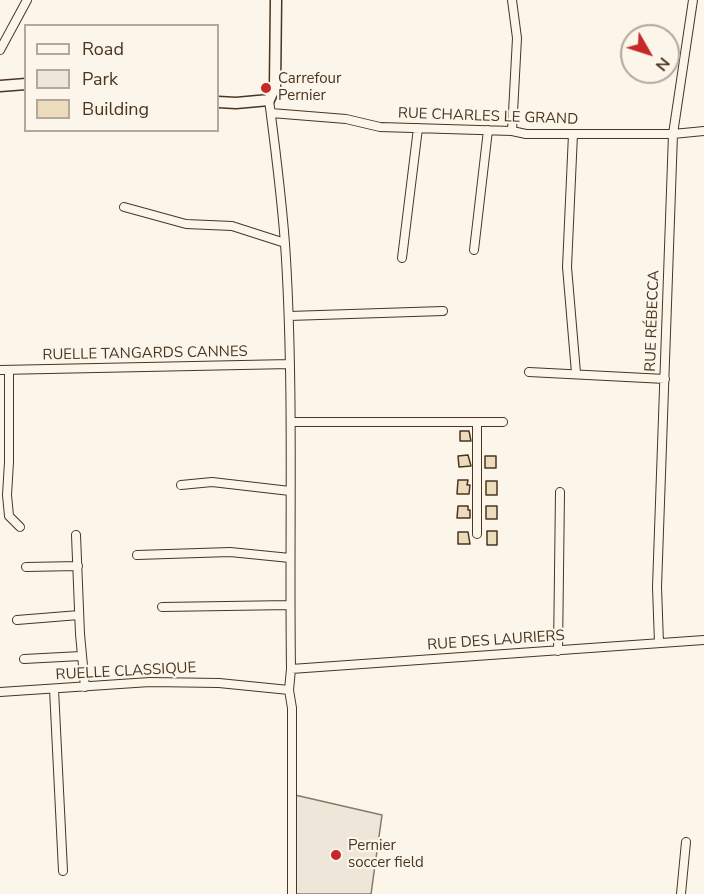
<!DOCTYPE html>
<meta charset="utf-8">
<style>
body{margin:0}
#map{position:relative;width:704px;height:894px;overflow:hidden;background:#fbf6e9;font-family:"Nunito Sans",sans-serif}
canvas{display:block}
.legend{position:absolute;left:24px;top:24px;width:195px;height:108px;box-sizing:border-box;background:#fbf6e9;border:2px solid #b4a999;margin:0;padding:8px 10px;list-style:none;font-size:18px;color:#4a3520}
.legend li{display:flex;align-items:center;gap:12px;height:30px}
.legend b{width:30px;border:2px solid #b4a999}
.north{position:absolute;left:620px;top:24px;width:60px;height:60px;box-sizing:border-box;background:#fbf6e9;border:2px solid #b4a999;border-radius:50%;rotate:129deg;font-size:16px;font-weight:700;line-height:24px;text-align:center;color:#4a3520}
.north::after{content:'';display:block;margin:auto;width:21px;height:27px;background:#c62828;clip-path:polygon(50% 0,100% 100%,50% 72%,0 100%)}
</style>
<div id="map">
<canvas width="704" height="894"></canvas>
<ul class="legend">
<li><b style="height:8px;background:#fbf6e9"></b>Road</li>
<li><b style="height:16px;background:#ede6d9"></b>Park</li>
<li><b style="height:16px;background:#ecdcbc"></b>Building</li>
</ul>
<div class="north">N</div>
</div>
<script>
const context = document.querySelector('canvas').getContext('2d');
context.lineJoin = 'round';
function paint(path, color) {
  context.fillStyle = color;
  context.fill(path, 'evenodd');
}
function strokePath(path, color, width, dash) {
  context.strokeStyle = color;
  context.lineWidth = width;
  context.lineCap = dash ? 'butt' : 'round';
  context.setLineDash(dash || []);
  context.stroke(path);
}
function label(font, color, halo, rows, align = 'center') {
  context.font = font + ' "Nunito Sans",sans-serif';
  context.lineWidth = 4.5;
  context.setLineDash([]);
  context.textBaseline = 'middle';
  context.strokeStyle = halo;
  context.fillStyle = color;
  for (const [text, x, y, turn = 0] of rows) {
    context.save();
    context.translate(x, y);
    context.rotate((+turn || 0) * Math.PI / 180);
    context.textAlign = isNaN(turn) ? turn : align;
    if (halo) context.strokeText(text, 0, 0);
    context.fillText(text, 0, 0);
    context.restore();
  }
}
const green = new Path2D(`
 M295,795L382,815L371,894H295Z`);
const building = new Path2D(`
 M460,431H469L471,441H460Z
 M468,455L471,466L459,467L458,456Z
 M485,456H496V468H485Z
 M458,480H468L467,485H470L469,494H457Z
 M486,481H497V495H486Z
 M458,506H468V510H470V518H457Z
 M486,506H497V519H486Z
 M487,531H497V545H487Z
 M458,532H468L470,544H458Z`);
const minor = new Path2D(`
 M512,0L517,38L512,131
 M0,50L27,0
 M269,100C276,153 283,206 286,259C294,395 289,532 291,669L289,690L292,708V894
 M271,113L346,119L380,127L512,131L526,134H673L704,131
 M573,134L567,267L576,373
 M124,207L186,224L232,226L285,243
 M474,250L488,130
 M402,258L418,128
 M289,316L443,311
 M0,370L290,364
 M9,370V462L7,495L9,516L20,527
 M529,372L665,379
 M291,422H503
 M181,485L212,482L290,491
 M477,534V423
 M76,535L80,634L85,687
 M137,555L230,552L290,558
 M26,567L78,566
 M162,607L290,605
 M17,620L79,615
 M659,643L657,587L673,134L693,0
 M558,651L560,492
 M24,659L81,656
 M291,669L704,640
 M54,689L63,871
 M0,692L150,682L219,683L289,690
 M681,894L686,842`);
const tertiary = new Path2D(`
 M0,86L26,84
 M218,102L236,103L269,100L275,87L276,0`);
const markers = [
 [266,88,6,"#c62828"],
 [336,855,6,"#c62828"]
];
const poiNames = [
 ["Carrefour",278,79],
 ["Pernier",278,96],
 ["Pernier",348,846],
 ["soccer field",348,863]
];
const streetNames = [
 ["RUE CHARLES LE GRAND",488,117,2],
 ["RUE RÉBECCA",653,321,-88],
 ["RUELLE TANGARDS CANNES",145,354,-1],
 ["RUE DES LAURIERS",496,641,-4],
 ["RUELLE CLASSIQUE",126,672,-3]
];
paint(green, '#ede6d9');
strokePath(green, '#887966', 1.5);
paint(building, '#ecdcbc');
strokePath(building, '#4a3520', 1.5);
strokePath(minor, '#4a3520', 10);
strokePath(tertiary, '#4a3520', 13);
strokePath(minor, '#fbf6e9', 8);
strokePath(tertiary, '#fbf6e9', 10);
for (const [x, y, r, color] of markers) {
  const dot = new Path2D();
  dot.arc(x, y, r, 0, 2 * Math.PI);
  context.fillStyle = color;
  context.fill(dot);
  strokePath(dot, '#fbf6e9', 2);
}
label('15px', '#4a3520', '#fbf6e9', poiNames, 'left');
label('15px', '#4a3520', '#fbf6e9', streetNames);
</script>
